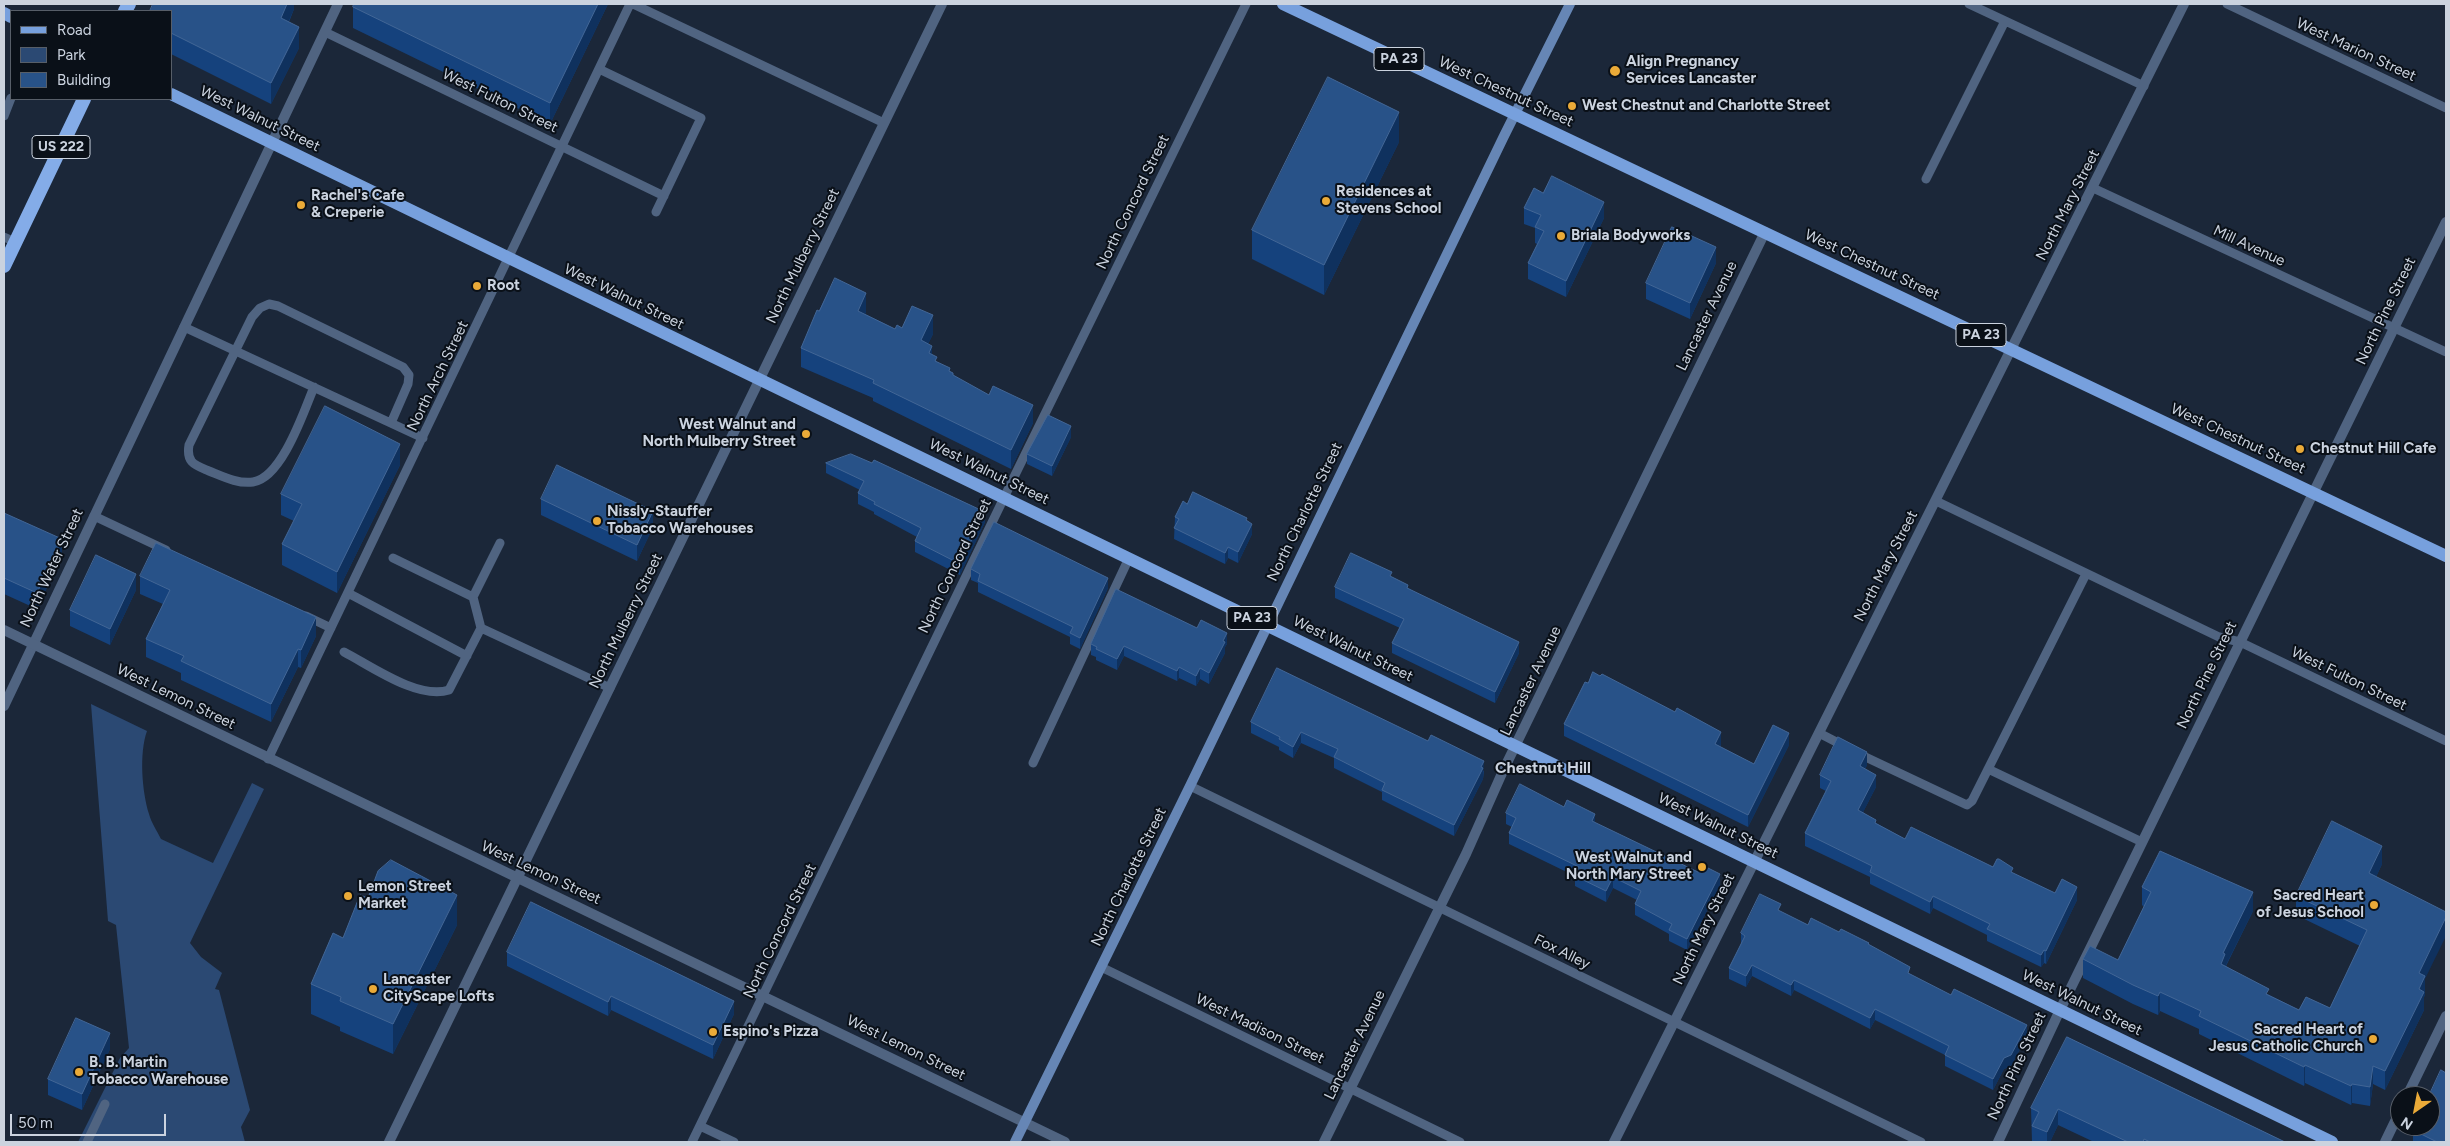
<!DOCTYPE html>
<style>
body{margin:0}
#map{position:relative;width:2450px;height:1146px;overflow:hidden;background:#1b2739;font-family:Figtree,sans-serif}
canvas{display:block}
.frame{position:absolute;inset:0;border:5px solid #cbd3df;pointer-events:none}
.legend{position:absolute;left:10px;top:10px;width:162px;height:90px;box-sizing:border-box;background:#0a1018;border:1px solid #575e68;margin:0;padding:6px 9px;list-style:none;font-size:15px;color:#cbd3df}
.legend li{display:flex;align-items:center;gap:10px;height:25px}
.legend b{width:25px;border:1px solid #575e68}
.north{position:absolute;left:2390px;top:1086px;width:50px;height:50px;box-sizing:border-box;background:#0a1018;border:1px solid #575e68;border-radius:50%;rotate:213deg;font-size:14px;font-weight:700;line-height:20px;text-align:center;color:#cbd3df}
.north::after{content:'';display:block;margin:auto;width:18px;height:22px;background:#eaaa38;clip-path:polygon(50% 0,100% 100%,50% 72%,0 100%)}
.scale{position:absolute;left:10px;top:1114px;width:156px;height:22px;box-sizing:border-box;border:2px solid #cbd3df;border-top:0;padding-left:6px;font-size:15px;line-height:18px;white-space:nowrap;color:#cbd3df;-webkit-text-stroke:4px #0a1018;paint-order:stroke}
</style>
<div id="map">
<canvas width="2450" height="1146"></canvas>
<div class="frame"></div>
<ul class="legend">
<li><b style="height:6px;background:#77a0dd"></b>Road</li>
<li><b style="height:14px;background:#2b4973"></b>Park</li>
<li><b style="height:14px;background:#285288"></b>Building</li>
</ul>
<div class="north">N</div>
<div class="scale">50 m</div>
</div>
<script>
const context = document.querySelector('canvas').getContext('2d');
context.lineJoin = 'round';
function paint(path, color) {
  context.fillStyle = color;
  context.fill(path, 'evenodd');
}
function strokePath(path, color, width, dash) {
  context.strokeStyle = color;
  context.lineWidth = width;
  context.lineCap = dash ? 'butt' : 'round';
  context.setLineDash(dash || []);
  context.stroke(path);
}
function label(font, color, halo, rows, align = 'center') {
  context.font = font + ' Figtree,sans-serif';
  context.lineWidth = 4;
  context.setLineDash([]);
  context.textBaseline = 'middle';
  context.strokeStyle = halo;
  context.fillStyle = color;
  for (const [text, x, y, turn = 0] of rows) {
    context.save();
    context.translate(x, y);
    context.rotate((+turn || 0) * Math.PI / 180);
    context.textAlign = isNaN(turn) ? turn : align;
    if (halo) context.strokeText(text, 0, 0);
    context.fillText(text, 0, 0);
    context.restore();
  }
}
const green = new Path2D(`
 M91,704L147,731C139,753 142,792 149,814C151,822 157,831 161,839L213,863L252,783L264,789L190,943L201,957L222,973L215,989L219,990L250,1110L241,1127L245,1142H78L120,1058L129,1048L116,925L108,921Z`);
const service = new Path2D(`
 M633,4L884,123
 M1969,4L2144,86
 M2227,4L2446,108
 M325,32L664,196
 M599,69L701,118L656,212
 M4,116L11,98
 M1926,179L2005,21
 M2093,188L2446,352
 M4,237L15,242
 M184,327L423,438
 M314,387C304,411 282,478 253,482C238,484 224,477 209,471C195,465 186,463 189,445L252,317L260,308L269,304L278,306L403,367L409,375L408,384L391,423
 M1936,501L2219,637L2240,642L2446,741
 M94,516L166,550
 M393,558L473,597
 M348,593L467,656
 M306,616L331,628
 M481,628L473,597L500,543
 M344,652C371,666 418,700 449,690L481,628L610,688
 M1819,733L1846,747
 M1857,753L1967,805L1972,801L2086,574
 M268,759L630,4
 M1033,763L1129,558
 M1988,769L2142,842
 M1190,786L1921,1142
 M1101,967L1460,1142
 M700,1126L734,1142
 M87,1142L105,1104
 M692,1142L1015,475L1246,4`);
const minor = new Path2D(`
 M4,706L338,4
 M2407,1096L2446,1016
 M1324,1142L1466,854L1503,771L1765,232
 M1614,1142L2184,4
 M1998,1142L2060,1010L2446,222
 M2385,1142L2400,1111`);
const tertiary = new Path2D(`
 M4,630L1065,1142
 M389,1142L942,4`);
const secondary = new Path2D(`
 M1015,1142L1190,786L1504,136L1570,4`);
const primary = new Path2D(`
 M1283,4L2446,556
 M4,13L11,17
 M171,94L2332,1142`);
const trunk = new Path2D(`
 M125,11L129,4
 M4,266L84,99`);
const wall = new Path2D(`
 M294,4V9L289,22L299,48L271,104L171,54V11Z
 M354,4H608L550,124L353,28V7Z
 M1399,142L1324,295L1252,259V230Z
 M1543,193L1604,218L1566,297L1528,279V263L1537,244L1535,243V228L1524,224V208Z
 M1716,263L1690,319L1646,299V283Z
 M819,311L866,312L865,314L895,329L902,328L933,334L928,344L932,354L937,362L950,371L953,375L1033,423L1011,469L873,401V398L801,367V348Z
 M1071,437L1052,476L1027,464V454Z
 M826,463L985,522L960,575L915,552V541L917,537L874,514V512L858,504V493L860,490L826,473Z
 M400,465L337,593L282,565V544L294,521L281,515V494Z
 M541,499L653,527L637,561L541,515Z
 M1187,504L1247,521L1252,534L1238,563L1228,558L1225,564L1174,539L1175,517Z
 M4,513L62,555L37,609L4,594Z
 M971,569L1108,588L1080,649L1070,644V637L978,592V583L971,580Z
 M140,576L316,636L301,668L298,667L271,722L181,680V673L146,657V639L163,604L140,594Z
 M1392,577L1408,588L1519,653L1495,703L1392,653V643L1400,628L1335,598V587Z
 M136,590L110,645L70,626V610Z
 M1091,644H1227L1225,647V653L1209,684L1200,679L1196,686L1179,678L1177,681L1124,656L1117,670L1096,660V657L1091,655Z
 M1277,668L1484,771L1483,779L1454,836L1382,800V792L1334,768V758L1301,743L1293,758L1279,750V747L1251,733V722Z
 M1675,712L1721,744L1720,747L1754,764L1789,745L1748,827L1564,736V724Z
 M1867,765L1865,769L1876,787L1863,812L1876,823L1905,839L2013,873L2055,893L2077,900L2046,964L2044,963L2041,967L1987,941V935L1933,908L1930,914L1870,884V877L1805,846V833L1826,791L1820,788V775Z
 M1506,813L1595,823L1720,885L1687,950L1669,941V934L1635,915V904L1637,900L1613,888L1606,902L1575,886V876L1509,844V833L1512,827L1506,824Z
 M2382,864L2376,877L2425,979V995L2424,997V1010L2385,1090L2373,1084L2370,1106L2352,1103L2351,1105L2305,1083L2304,1086L2199,1034V1029L2160,1011L2158,1015L2133,1004L2083,978V959L2118,960L2144,907L2142,905V887L2253,911L2226,966L2269,995L2299,1010L2330,1008L2360,946L2296,915V896Z
 M368,898L457,925L393,1054L340,1031V1027L311,1014V984L343,938Z
 M1781,912L1808,925L1839,932L1869,945L1910,974L2027,1036L2011,1066L2004,1069L1993,1090L1945,1066V1055L1875,1020L1870,1029L1794,990L1791,996L1752,976L1746,987L1729,979V968L1741,944V933Z
 M507,952L734,1014L713,1059L611,1010L608,1016L507,966Z
 M2067,1037L2285,1142H2094L2058,1125L2050,1142H2032L2031,1108Z
 M110,1049L82,1110L48,1095V1079Z
 M2413,1130L2446,1142H2415L2413,1141Z`);
const shadedWall = new Path2D(`
 M287,4H294V9L281,39V18Z
 M598,4H608L550,124V103Z
 M299,27V48L271,104V83Z
 M1399,112V142L1324,295V265Z
 M1604,202V218L1566,297V281Z
 M1716,247V263L1690,319V303Z
 M866,293V312L858,330V311Z
 M933,315V334L921,359V340Z
 M932,346V365L929,353Z
 M1033,405V423L1011,469V450Z
 M1071,426V437L1052,476V466Z
 M400,444V465L337,593V572Z
 M653,511V527L637,561V545Z
 M985,512V522L960,575V564Z
 M1252,524V534L1238,563V552Z
 M62,539V555L37,609V593Z
 M1228,547V558L1225,564V553Z
 M136,574V590L110,645V629Z
 M1108,578V588L1080,649V638Z
 M316,617V636L301,668V650Z
 M1227,633V644L1225,647V653L1209,684V673L1223,641Z
 M1519,642V653L1495,703V692Z
 M1124,646V656L1117,670V659Z
 M298,649V667L271,722V704Z
 M1179,667V678L1177,681V671Z
 M1200,668V679L1196,686V676Z
 M1301,732V743L1293,758V747Z
 M1721,732V744L1715,756V744Z
 M1789,733V745L1748,827V815Z
 M1867,752V765L1860,779V766Z
 M1484,761L1483,779L1454,836V825Z
 M1876,775V787L1858,822V810Z
 M1595,814V825L1592,821Z
 M2382,846V864L2369,892V873Z
 M1720,874V885L1687,950V939Z
 M1613,877V888L1606,902V891Z
 M2077,887V900L2046,964V951Z
 M2253,892V911L2225,967L2221,964L2223,953Z
 M457,895V925L393,1054V1024Z
 M1933,896V908L1930,914V902Z
 M2446,917V936L2425,979V995L2424,997V1010L2385,1090V1071L2419,973Z
 M2044,950V963L2041,967V955Z
 M1752,965V976L1746,987V976Z
 M1794,980V990L1791,996V985Z
 M2160,992V1011L2158,1015V996Z
 M611,996V1010L608,1016V1002Z
 M734,1001V1014L713,1059V1045Z
 M1875,1009V1020L1870,1029V1018Z
 M2027,1025V1036L2011,1066L2004,1069L1993,1090V1079L2004,1058Z
 M110,1033V1049L82,1110V1094Z
 M2305,1065V1083L2304,1086V1067Z
 M2373,1066V1084L2370,1106V1087Z
 M2352,1084V1103L2351,1105V1086Z
 M2058,1109V1125L2050,1142H2047V1132Z`);
const building = new Path2D(`
 M153,4H287L281,18L299,27L271,83L171,33V11H150Z
 M354,4H598L550,103L353,7Z
 M1328,77L1399,112L1324,265L1252,230Z
 M1552,176L1604,202L1566,281L1528,263L1544,231L1535,227L1541,215L1524,208L1534,188L1543,193Z
 M1672,227L1716,247L1690,303L1646,283Z
 M835,278L866,293L858,311L895,329L897,325L902,328L912,306L933,315L921,340L932,346L929,353L937,357L935,361L950,368L949,371L953,373V375L989,395L993,386L1033,405L1011,450L873,383L874,380L801,348L817,310L819,311Z
 M325,406L400,444L337,572L282,544L302,504L281,494Z
 M1048,415L1071,426L1052,466L1027,454Z
 M851,454L872,463L874,460L985,512L960,564L915,541L921,528L874,504L875,502L858,493L864,481L826,463Z
 M557,465L653,511L637,545L541,499Z
 M1193,492L1247,518L1246,520L1252,524L1238,552L1228,547L1225,553L1174,528L1179,519L1175,517L1183,501L1187,504Z
 M4,513L62,539L37,593L4,578Z
 M994,522L1108,578L1080,638L1070,633L1073,627L978,581L980,574L971,569Z
 M156,543L316,617L301,650L298,649L271,704L181,661L184,656L146,639L170,590L140,576Z
 M1351,553L1392,572L1390,576L1408,585L1407,588L1519,642L1495,692L1392,643L1404,619L1335,587Z
 M96,555L136,574L110,629L70,610Z
 M1116,589L1197,628L1201,620L1227,633L1223,641L1225,642L1209,673L1200,668L1196,676L1179,667L1177,671L1124,646L1117,659L1096,649L1097,647L1091,644Z
 M1277,668L1428,741L1431,735L1484,761L1481,767L1483,768L1454,825L1382,790L1385,783L1334,757L1338,749L1301,732L1293,747L1279,739L1280,737L1251,722Z
 M1593,672L1600,676L1602,674L1675,712L1677,708L1721,732L1715,744L1754,764L1773,725L1789,733L1748,815L1564,724L1585,682L1588,683Z
 M1838,737L1867,752L1860,766L1876,775L1858,810L1876,820L1875,823L1905,839L1911,827L1993,867L1997,859H1999L2013,868L2011,872L2055,893L2062,879L2077,887L2046,951L2044,950L2041,955L1987,929L1990,924L1933,896L1930,902L1870,872L1872,866L1805,833L1831,781L1820,775Z
 M1520,784L1564,807L1567,800L1595,814L1592,821L1698,872L1702,865L1720,874L1687,939L1669,930L1672,924L1635,904L1641,891L1613,877L1606,891L1575,876L1579,867L1509,833L1516,818L1506,813Z
 M2332,821L2382,846L2369,873L2446,912V917L2419,973L2425,976L2419,989L2424,992L2385,1071L2373,1066L2370,1087L2352,1084L2351,1086L2305,1065L2304,1067L2199,1016L2201,1011L2160,992L2158,996L2133,985L2083,959L2090,946L2118,960L2151,892L2142,887L2160,851L2253,892L2223,953L2225,954L2221,964L2269,989L2266,994L2299,1010L2306,997L2330,1008L2367,930L2296,896Z
 M391,860L457,895L393,1024L340,1001L341,997L311,984L333,933L343,938L360,895L368,898L378,871Z
 M1760,894L1781,904L1778,910L1808,925L1811,918L1839,932L1841,929L1869,943L1868,944L1910,967L1908,973L1951,995L1954,989L2027,1025L2011,1055L2004,1058L1993,1079L1945,1055L1949,1046L1875,1009L1870,1018L1794,980L1791,985L1752,965L1746,976L1729,968L1745,936L1741,933Z
 M531,902L734,1001L713,1045L611,996L608,1002L507,952Z
 M76,1018L110,1033L82,1094L48,1079Z
 M2067,1037L2285,1142H2150L2144,1139L2143,1142H2128L2058,1109L2047,1132L2032,1126L2039,1112L2031,1108Z
 M2441,1070L2446,1073V1142H2437L2413,1130L2415,1126H2430V1096H2429Z`);
const markers = [
 [1615,71,6,"#eaaa38"],
 [1572,106,5,"#eaaa38"],
 [1326,201,5,"#eaaa38"],
 [301,205,5,"#eaaa38"],
 [1561,236,5,"#eaaa38"],
 [477,286,5,"#eaaa38"],
 [806,434,5,"#eaaa38"],
 [2300,449,5,"#eaaa38"],
 [597,521,5,"#eaaa38"],
 [1702,867,5,"#eaaa38"],
 [348,896,5,"#eaaa38"],
 [2374,905,5,"#eaaa38"],
 [373,989,5,"#eaaa38"],
 [713,1032,5,"#eaaa38"],
 [2373,1039,5,"#eaaa38"],
 [79,1072,5,"#eaaa38"]
];
const shields = [
 [1399,59,50],
 [61,147,58],
 [1981,335,50],
 [1252,618,50]
];
const shieldNames = [
 ["PA 23",1399,59],
 ["US 222",61,147],
 ["PA 23",1981,335],
 ["PA 23",1252,618]
];
const streetNames = [
 ["West Marion Street",2356,50,25],
 ["West Chestnut Street",1506,92,25],
 ["West Fulton Street",500,101,26],
 ["West Walnut Street",260,119,26],
 ["North Concord Street",1133,202,-64],
 ["North Mary Street",2068,205,-63],
 ["Mill Avenue",2249,246,25],
 ["North Mulberry Street",803,256,-64],
 ["West Chestnut Street",1872,265,25],
 ["West Walnut Street",624,297,26],
 ["North Pine Street",2386,311,-64],
 ["Lancaster Avenue",1707,316,-64],
 ["North Arch Street",438,376,-64],
 ["West Chestnut Street",2238,439,25],
 ["West Walnut Street",989,472,26],
 ["North Charlotte Street",1305,512,-64],
 ["North Concord Street",955,566,-64],
 ["North Mary Street",1886,566,-63],
 ["North Water Street",52,568,-65],
 ["North Mulberry Street",626,621,-64],
 ["West Walnut Street",1353,649,26],
 ["North Pine Street",2207,675,-64],
 ["West Fulton Street",2349,679,26],
 ["Lancaster Avenue",1531,681,-64],
 ["West Lemon Street",176,697,26],
 ["West Walnut Street",1718,826,26],
 ["West Lemon Street",541,873,25],
 ["North Charlotte Street",1129,877,-64],
 ["North Mary Street",1704,929,-64],
 ["North Concord Street",780,931,-64],
 ["Fox Alley",1562,952,26],
 ["West Walnut Street",2082,1003,26],
 ["West Madison Street",1260,1029,26],
 ["Lancaster Avenue",1355,1045,-64],
 ["West Lemon Street",906,1048,26],
 ["North Pine Street",2017,1066,-65]
];
const poiNames = [
 ["Align Pregnancy",1626,62],
 ["Services Lancaster",1626,79],
 ["West Chestnut and Charlotte Street",1582,106],
 ["Residences at",1336,192],
 ["Stevens School",1336,209],
 ["Rachel's Cafe",311,196],
 ["& Creperie",311,213],
 ["Briala Bodyworks",1571,236],
 ["Root",487,286],
 ["West Walnut and",796,425,"right"],
 ["North Mulberry Street",796,442,"right"],
 ["Chestnut Hill Cafe",2310,449],
 ["Nissly-Stauffer",607,512],
 ["Tobacco Warehouses",607,529],
 ["West Walnut and",1692,858,"right"],
 ["North Mary Street",1692,875,"right"],
 ["Lemon Street",358,887],
 ["Market",358,904],
 ["Sacred Heart",2364,896,"right"],
 ["of Jesus School",2364,913,"right"],
 ["Lancaster",383,980],
 ["CityScape Lofts",383,997],
 ["Sacred Heart of",2363,1030,"right"],
 ["Jesus Catholic Church",2363,1047,"right"],
 ["Espino's Pizza",723,1032],
 ["B. B. Martin",89,1063],
 ["Tobacco Warehouse",89,1080]
];
const neighbourhoodNames = [
 ["Chestnut Hill",1543,768]
];
paint(green, '#2b4973');
strokePath(service, '#506481', 9);
strokePath(minor, '#506481', 10);
strokePath(tertiary, '#506481', 10);
strokePath(secondary, '#6686b5', 10);
strokePath(primary, '#77a0dd', 12);
strokePath(trunk, '#84ace8', 14);
paint(wall, '#15427d');
paint(shadedWall, '#0f315e');
paint(building, '#285288');
strokePath(building, '#426696', 1);
for (const [x, y, r, color] of markers) {
  const dot = new Path2D();
  dot.arc(x, y, r, 0, 2 * Math.PI);
  context.fillStyle = color;
  context.fill(dot);
  strokePath(dot, '#0a1018', 2);
}
for (const [x, y, w] of shields) {
  const box = new Path2D();
  box.roundRect(x - w / 2, y - 11.5, w, 23, 4);
  context.fillStyle = '#0a1018';
  context.fill(box);
  strokePath(box, '#cbd3df', 1);
}
label('bold 14px', '#cbd3df', null, shieldNames);
label('15px', '#cbd3df', '#0a1018', streetNames);
label('bold 15px', '#cbd3df', '#0a1018', poiNames, 'left');
label('bold 16px', '#cbd3df', '#0a1018', neighbourhoodNames);
</script>
